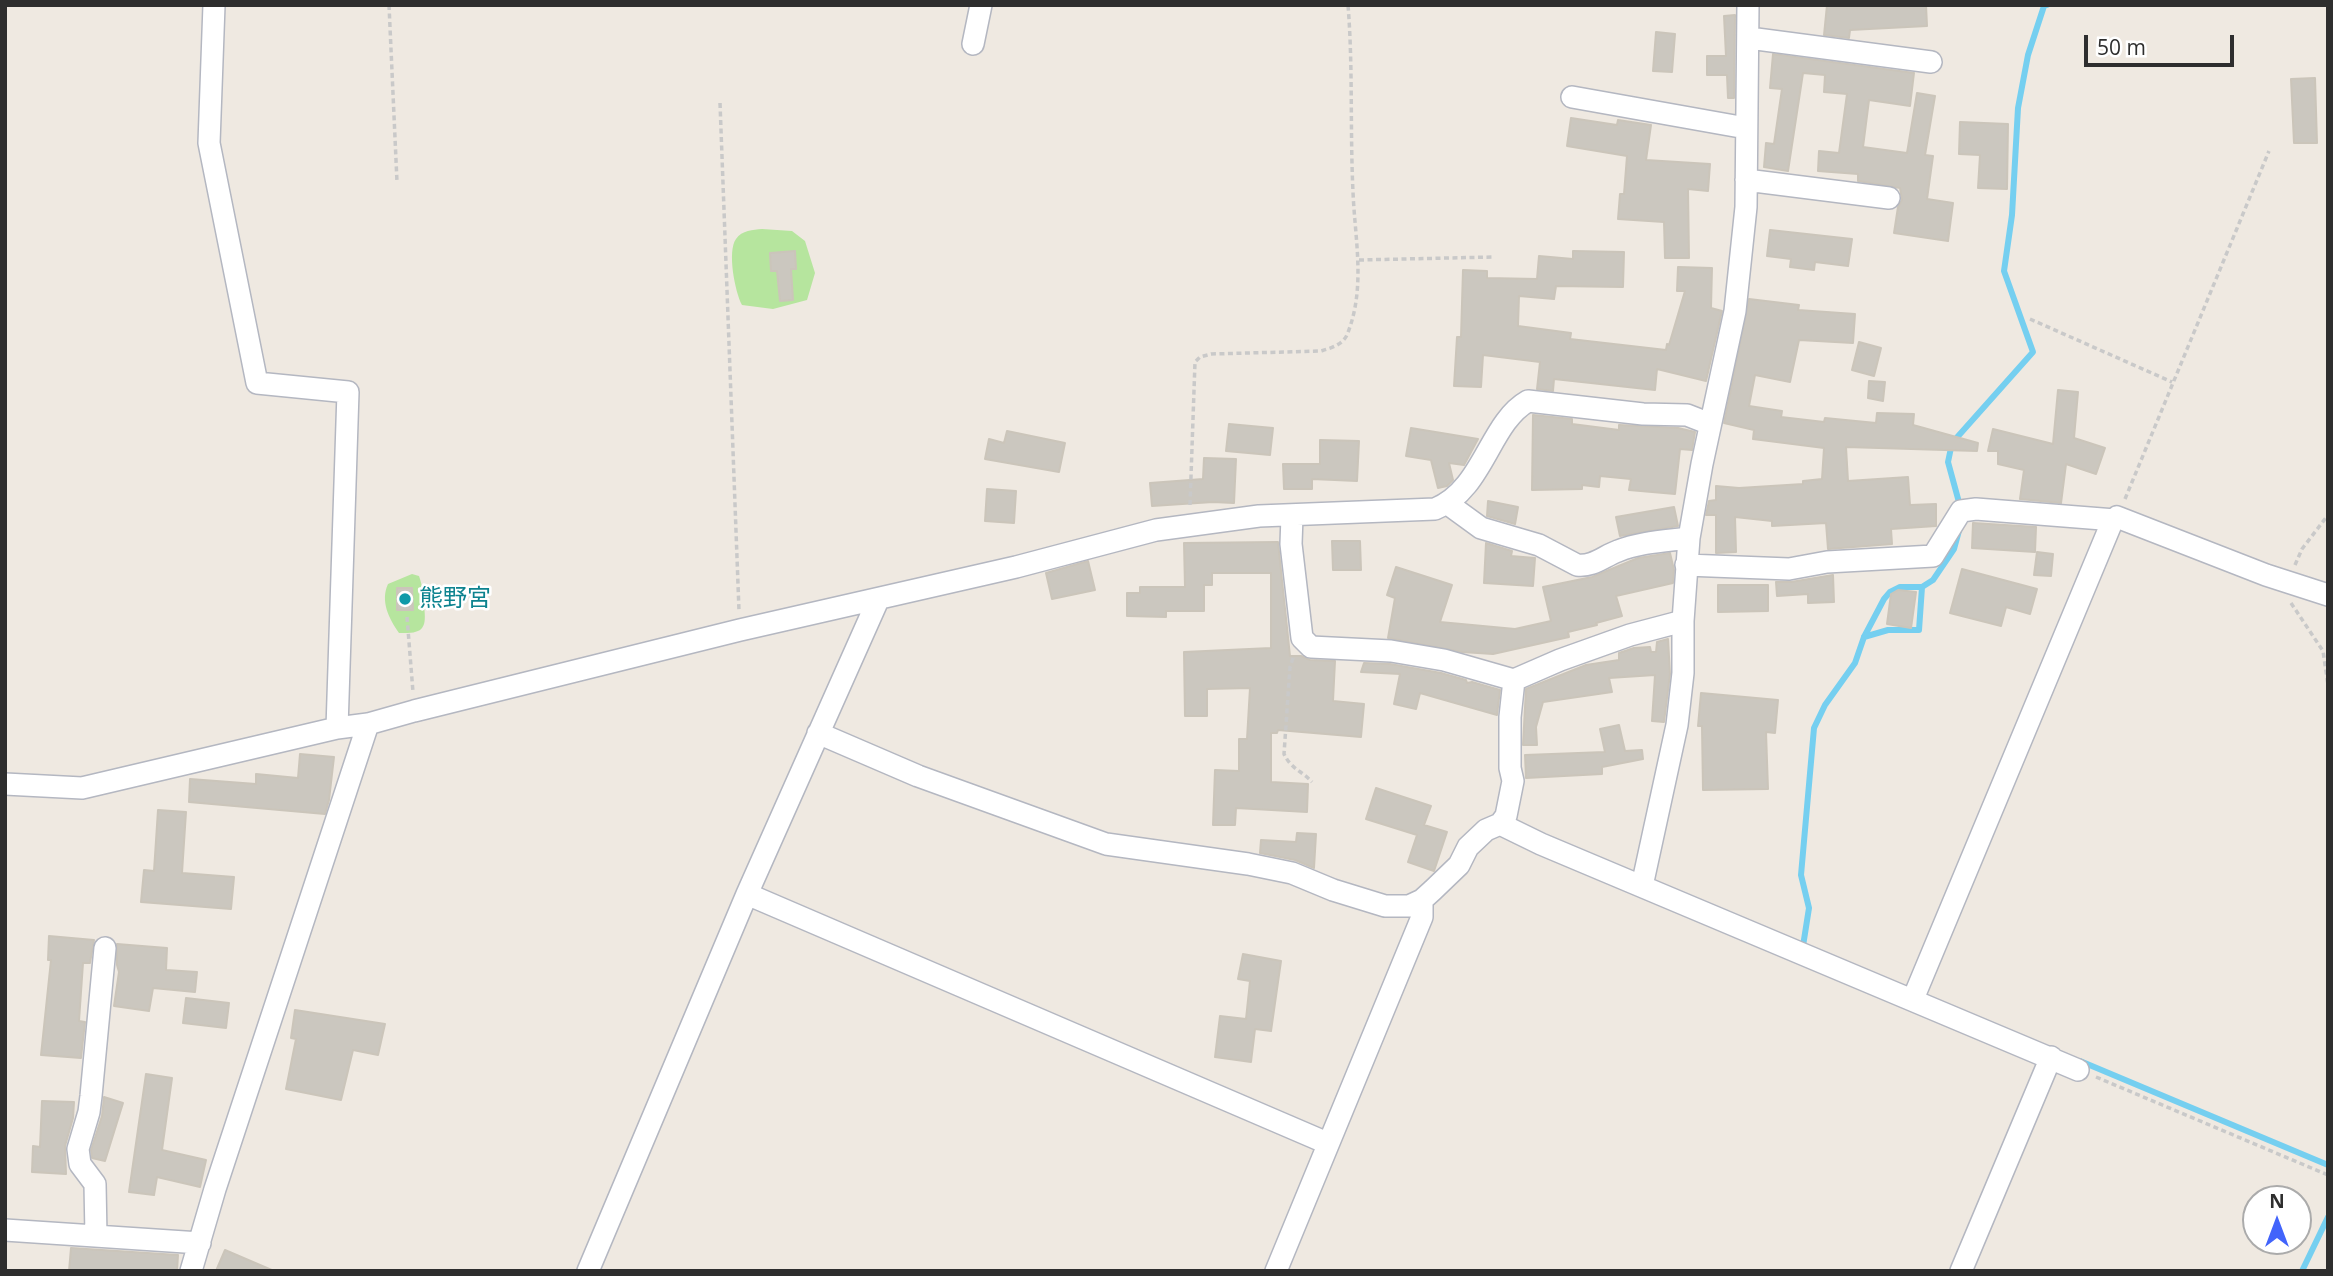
<!DOCTYPE html>
<meta charset="utf-8">
<style>
body{margin:0}
#map{position:relative;width:2333px;height:1276px;overflow:hidden;background:#efe9e1;font-family:"Open Sans",sans-serif}
canvas{display:block}
.frame{position:absolute;inset:0;border:7px solid #2e2e2e;pointer-events:none}
.north{position:absolute;left:2242px;top:1185px;width:70px;height:70px;box-sizing:border-box;background:#fff;border:2px solid #ababab;border-radius:50%;rotate:0deg;font-size:19px;font-weight:700;line-height:28px;text-align:center;color:#2e2e2e}
.north::after{content:'';display:block;margin:auto;width:24px;height:32px;background:#4264fb;clip-path:polygon(50% 0,100% 100%,50% 72%,0 100%)}
.scale{position:absolute;left:2084px;top:35px;width:150px;height:32px;box-sizing:border-box;border:4px solid #2e2e2e;border-top:0;padding-left:9px;font-size:21px;line-height:24px;white-space:nowrap;color:#2e2e2e;-webkit-text-stroke:5px #fff;paint-order:stroke}
</style>
<div id="map">
<canvas width="2333" height="1276"></canvas>
<div class="frame"></div>
<div class="north">N</div>
<div class="scale">50 m</div>
</div>
<script>
const context = document.querySelector('canvas').getContext('2d');
context.lineJoin = 'round';
function paint(path, color) {
  context.fillStyle = color;
  context.fill(path, 'evenodd');
}
function strokePath(path, color, width, dash) {
  context.strokeStyle = color;
  context.lineWidth = width;
  context.lineCap = dash ? 'butt' : 'round';
  context.setLineDash(dash || []);
  context.stroke(path);
}
function label(font, color, halo, rows, align = 'center') {
  context.font = font + ' "Open Sans","Noto Sans JP",sans-serif';
  context.lineWidth = 5;
  context.setLineDash([]);
  context.textBaseline = 'middle';
  context.strokeStyle = halo;
  context.fillStyle = color;
  for (const [text, x, y, turn = 0] of rows) {
    context.save();
    context.translate(x, y);
    context.rotate((+turn || 0) * Math.PI / 180);
    context.textAlign = isNaN(turn) ? turn : align;
    if (halo) context.strokeText(text, 0, 0);
    context.fillText(text, 0, 0);
    context.restore();
  }
}
const green = new Path2D(`
 M762,229L792,231L805,241L815,273L807,300L773,309L742,305C735,292 727,251 736,239C742,230 753,230 762,229Z
 M412,574L419,576C423,587 423,595 424,606C427,629 423,634 399,633C389,619 380,601 388,584Z`);
const stream = new Path2D(`
 M1960,506L1948,462L1952,443L2033,352L2004,271L2012,215L2018,108L2028,55L2044,6L2047,5
 M1864,637L1888,630H1919L1922,587
 M1808,948L1803,946L1809,908L1801,875L1814,728L1825,705L1855,663L1864,637L1884,599L1890,592L1900,587H1922L1933,580L1954,549L1960,527
 M2080,1061L2328,1165
 M2302,1271L2328,1217`);
const building = new Path2D(`
 M1827,5H1926L1927,26L1850,30L1849,38L1824,35Z
 M1735,15L1734,98H1728L1727,75H1707V56H1726L1724,16Z
 M1656,32L1675,34L1672,72L1653,71Z
 M1773,54L1914,73L1910,106L1869,100L1863,147L1907,153L1917,93L1935,96L1925,155L1933,156L1927,199L1953,203L1948,241L1894,233L1898,207L1902,200L1900,188L1858,181V174L1818,171L1819,151L1839,153L1847,94L1824,92L1825,75L1803,73L1788,171L1764,167L1766,143L1774,144L1782,89L1770,88Z
 M2315,78L2317,143H2294L2291,79Z
 M1571,118L1617,125L1618,120L1651,125L1646,160L1710,164L1708,191L1688,189L1689,258H1665L1664,222L1618,219L1620,194H1624L1627,156L1567,146Z
 M1960,122L2008,124L2007,189L1978,188L1980,155L1959,154Z
 M1770,230L1852,239L1848,266L1815,262L1814,270L1790,267L1791,259L1767,256Z
 M795,251L796,269H791L793,300L780,301L777,271H771L770,253Z
 M1573,251L1624,252L1623,287L1556,286L1554,299L1519,296L1518,326L1571,333L1570,339L1666,350L1667,344L1669,345L1685,291H1677L1678,267L1712,268L1711,308L1722,311L1706,381L1657,369L1655,390L1554,379L1553,391L1537,389L1540,362L1483,355L1481,387L1454,386L1457,337H1461L1463,270L1487,271V278L1537,279L1539,256L1573,259Z
 M1749,299L1799,305L1798,310L1855,314L1853,343L1799,340L1790,382L1755,375L1749,406L1782,411L1781,417L1824,422L1825,418L1876,423L1877,413L1914,414L1913,425L1978,443L1977,451L1846,447L1848,481L1908,477L1910,505L1936,504V526L1891,529L1892,544L1828,549L1826,523L1772,526V521L1735,517L1736,552L1716,553V515H1706L1709,501L1716,500V486L1739,488L1803,484V481L1822,479L1824,448L1753,439L1754,430L1724,423Z
 M1859,342L1881,348L1874,376L1852,370Z
 M1869,381L1885,382L1883,401L1868,398Z
 M2058,390L2078,392L2074,438L2105,448L2096,474L2066,464L2061,503L2020,499L2024,470L1998,464V451H1988L1993,429L2053,444Z
 M1533,415L1572,419V424L1619,430V425L1678,428L1695,432L1692,450L1680,449L1675,494L1629,490L1631,479L1600,476L1599,487L1582,485V489L1532,490Z
 M1229,424L1273,428L1270,455L1226,451Z
 M1411,428L1478,439L1464,465L1449,463L1453,480L1447,486L1438,488L1431,460L1406,456Z
 M1007,431L1065,443L1059,472L985,459L989,439L1004,443Z
 M1320,440L1359,441L1357,481L1312,479V489H1284L1283,464H1320Z
 M1204,458L1236,459L1234,503L1213,502L1152,506L1150,483L1203,479Z
 M987,489L1016,491L1014,523L985,521Z
 M1488,501L1518,507L1515,524L1487,516Z
 M1674,507L1678,526L1620,536L1616,517Z
 M1973,523L2036,527L2035,552L1972,548Z
 M1332,541H1360L1361,570H1333Z
 M1278,542L1290,656H1301L1310,660L1335,661L1333,701L1364,704L1361,737L1278,730L1277,733H1271V782L1308,784L1307,812L1236,808L1235,825H1213L1215,770L1239,771V739H1247L1250,688L1207,689V716H1185L1184,652L1271,648V573H1212V585H1204V611H1166V617L1127,616V593H1140V587H1185L1184,543Z
 M1486,543L1512,551L1511,556L1535,558L1533,586L1484,583Z
 M2037,552L2053,554L2051,576L2034,575Z
 M1670,553L1674,570L1673,583L1616,596L1622,616L1596,623L1597,625L1568,632L1569,637L1493,654L1462,652L1388,638L1395,598L1387,595L1396,567L1452,585L1440,622L1515,629L1551,621L1543,587L1592,577L1638,558Z
 M1088,561L1095,590L1052,599L1046,573Z
 M1962,569L2037,589L2030,614L2006,607L2001,626L1950,613Z
 M1833,575L1834,602L1808,603V594L1777,596L1776,582H1791Z
 M1718,585H1768V611L1718,612Z
 M397,588H412L413,610H397Z
 M1898,590L1916,592L1911,628L1887,624L1891,594Z
 M1668,639L1670,674L1664,722L1652,721L1655,675L1609,678L1612,692L1543,702L1536,727L1537,745H1523L1526,689L1586,665L1619,660V653L1634,648L1650,647L1651,652H1656L1657,642Z
 M1364,663L1390,664L1441,673L1466,680L1467,683L1472,682L1500,690L1497,715L1420,693L1416,709L1394,704L1400,674L1361,672Z
 M1701,693L1778,700L1775,733L1766,732L1768,789L1703,790L1702,726H1698Z
 M1619,725L1625,751L1642,750L1643,759L1602,767V774L1526,778L1525,755L1605,752L1600,729Z
 M300,754L334,757L329,800L325,814L189,802L190,779L256,784V774L298,778Z
 M1376,788L1431,806L1424,825L1447,832L1434,871L1408,862L1417,835L1366,819Z
 M158,810L186,812L182,873L234,877L231,909L141,902L144,870L154,871Z
 M1297,833L1316,834L1314,868L1295,860L1260,853L1261,840L1296,842Z
 M49,936L94,940L90,963H83L79,1021L85,1022L81,1058L41,1055L51,960H48Z
 M117,944L167,948L166,970L197,972L195,992L153,988L149,1011L114,1006L119,972L117,965Z
 M1243,954L1281,961L1271,1031L1255,1029L1251,1062L1215,1057L1220,1016L1246,1019L1250,981L1238,979Z
 M186,998L229,1003L226,1028L183,1023Z
 M295,1010L385,1024L378,1055L353,1050L341,1100L286,1089L296,1039L291,1038Z
 M146,1074L172,1078L162,1150L206,1160L200,1187L157,1177L154,1195L129,1192Z
 M104,1097L123,1103L105,1161L92,1158L91,1150L102,1116Z
 M42,1101L74,1102L73,1118L65,1146L66,1174L32,1172L33,1146L40,1147Z
 M71,1248L178,1255L177,1271H69Z
 M225,1250L274,1271H216Z`);
const path = new Path2D(`
 M389,5L397,182
 M720,103L739,611
 M1359,260L1494,257
 M2030,319L2172,382
 M2125,499L2269,151
 M1190,505L1195,362L1200,357L1211,354L1321,351C1331,348 1342,345 1347,335C1366,288 1355,241 1353,192C1350,130 1353,67 1348,5
 M2295,565L2302,549L2328,515
 M2291,603L2323,651L2328,685
 M407,617L413,692
 M1293,658L1290,667L1284,754C1291,769 1301,770 1312,782
 M2096,1077L2328,1175`);
const minor = new Path2D(`
 M214,5L209,143L257,383L348,392L337,728
 M1749,38L1931,62
 M973,44L981,5
 M1572,97L1746,128
 M1746,180L1889,198
 M1448,504L1481,528L1539,545L1577,565C1593,567 1604,556 1618,551C1640,542 1666,541 1689,538
 M1292,516L1291,544L1302,638L1311,647L1391,651L1444,660L1514,680L1560,660L1630,635L1683,621
 M1686,565L1789,569L1827,562L1933,556L1961,511L1976,509L2115,520
 M818,733L918,776L1106,844L1248,864L1292,873L1333,890L1385,906H1409L1422,900L1433,890L1459,865L1468,847L1486,830L1500,824L1506,816L1513,781L1510,768V717L1514,680
 M5,784L82,788L337,728L368,724L414,711L740,630L1016,567L1156,530L1259,516L1435,509C1484,489 1489,423 1528,401L1643,414L1687,415L1710,424
 M1500,824L1541,844L2078,1070
 M1642,886L1677,725L1683,673V621L1689,538L1702,464L1735,311L1746,207L1748,5
 M747,894L1327,1143
 M1913,999L2112,522L2117,517L2266,575L2328,595
 M5,1230L200,1243
 M96,1236L95,1184L80,1164L78,1149L89,1112L91,1096L105,948
 M191,1271L215,1189L368,724
 M588,1271L747,894L878,600
 M1276,1271L1422,917V900
 M1961,1271L2051,1057`);
const markers = [
 [405,599,7,"#0f9aa8"]
];
const cultureNames = [
 ["熊野宮",419,599]
];
paint(green, '#b6e59e');
strokePath(stream, '#75cff0', 6);
paint(building, '#cbc7bf');
strokePath(building, '#cbc5ba', 2);
strokePath(minor, '#b4b7c1', 24);
strokePath(path, '#c9c9c9', 3.5, [5, 3.5]);
strokePath(minor, '#fff', 21);
for (const [x, y, r, color] of markers) {
  const dot = new Path2D();
  dot.arc(x, y, r, 0, 2 * Math.PI);
  context.fillStyle = color;
  context.fill(dot);
  strokePath(dot, '#fff', 2.5);
}
label('24px', '#0d838f', '#fff', cultureNames, 'left');
</script>
